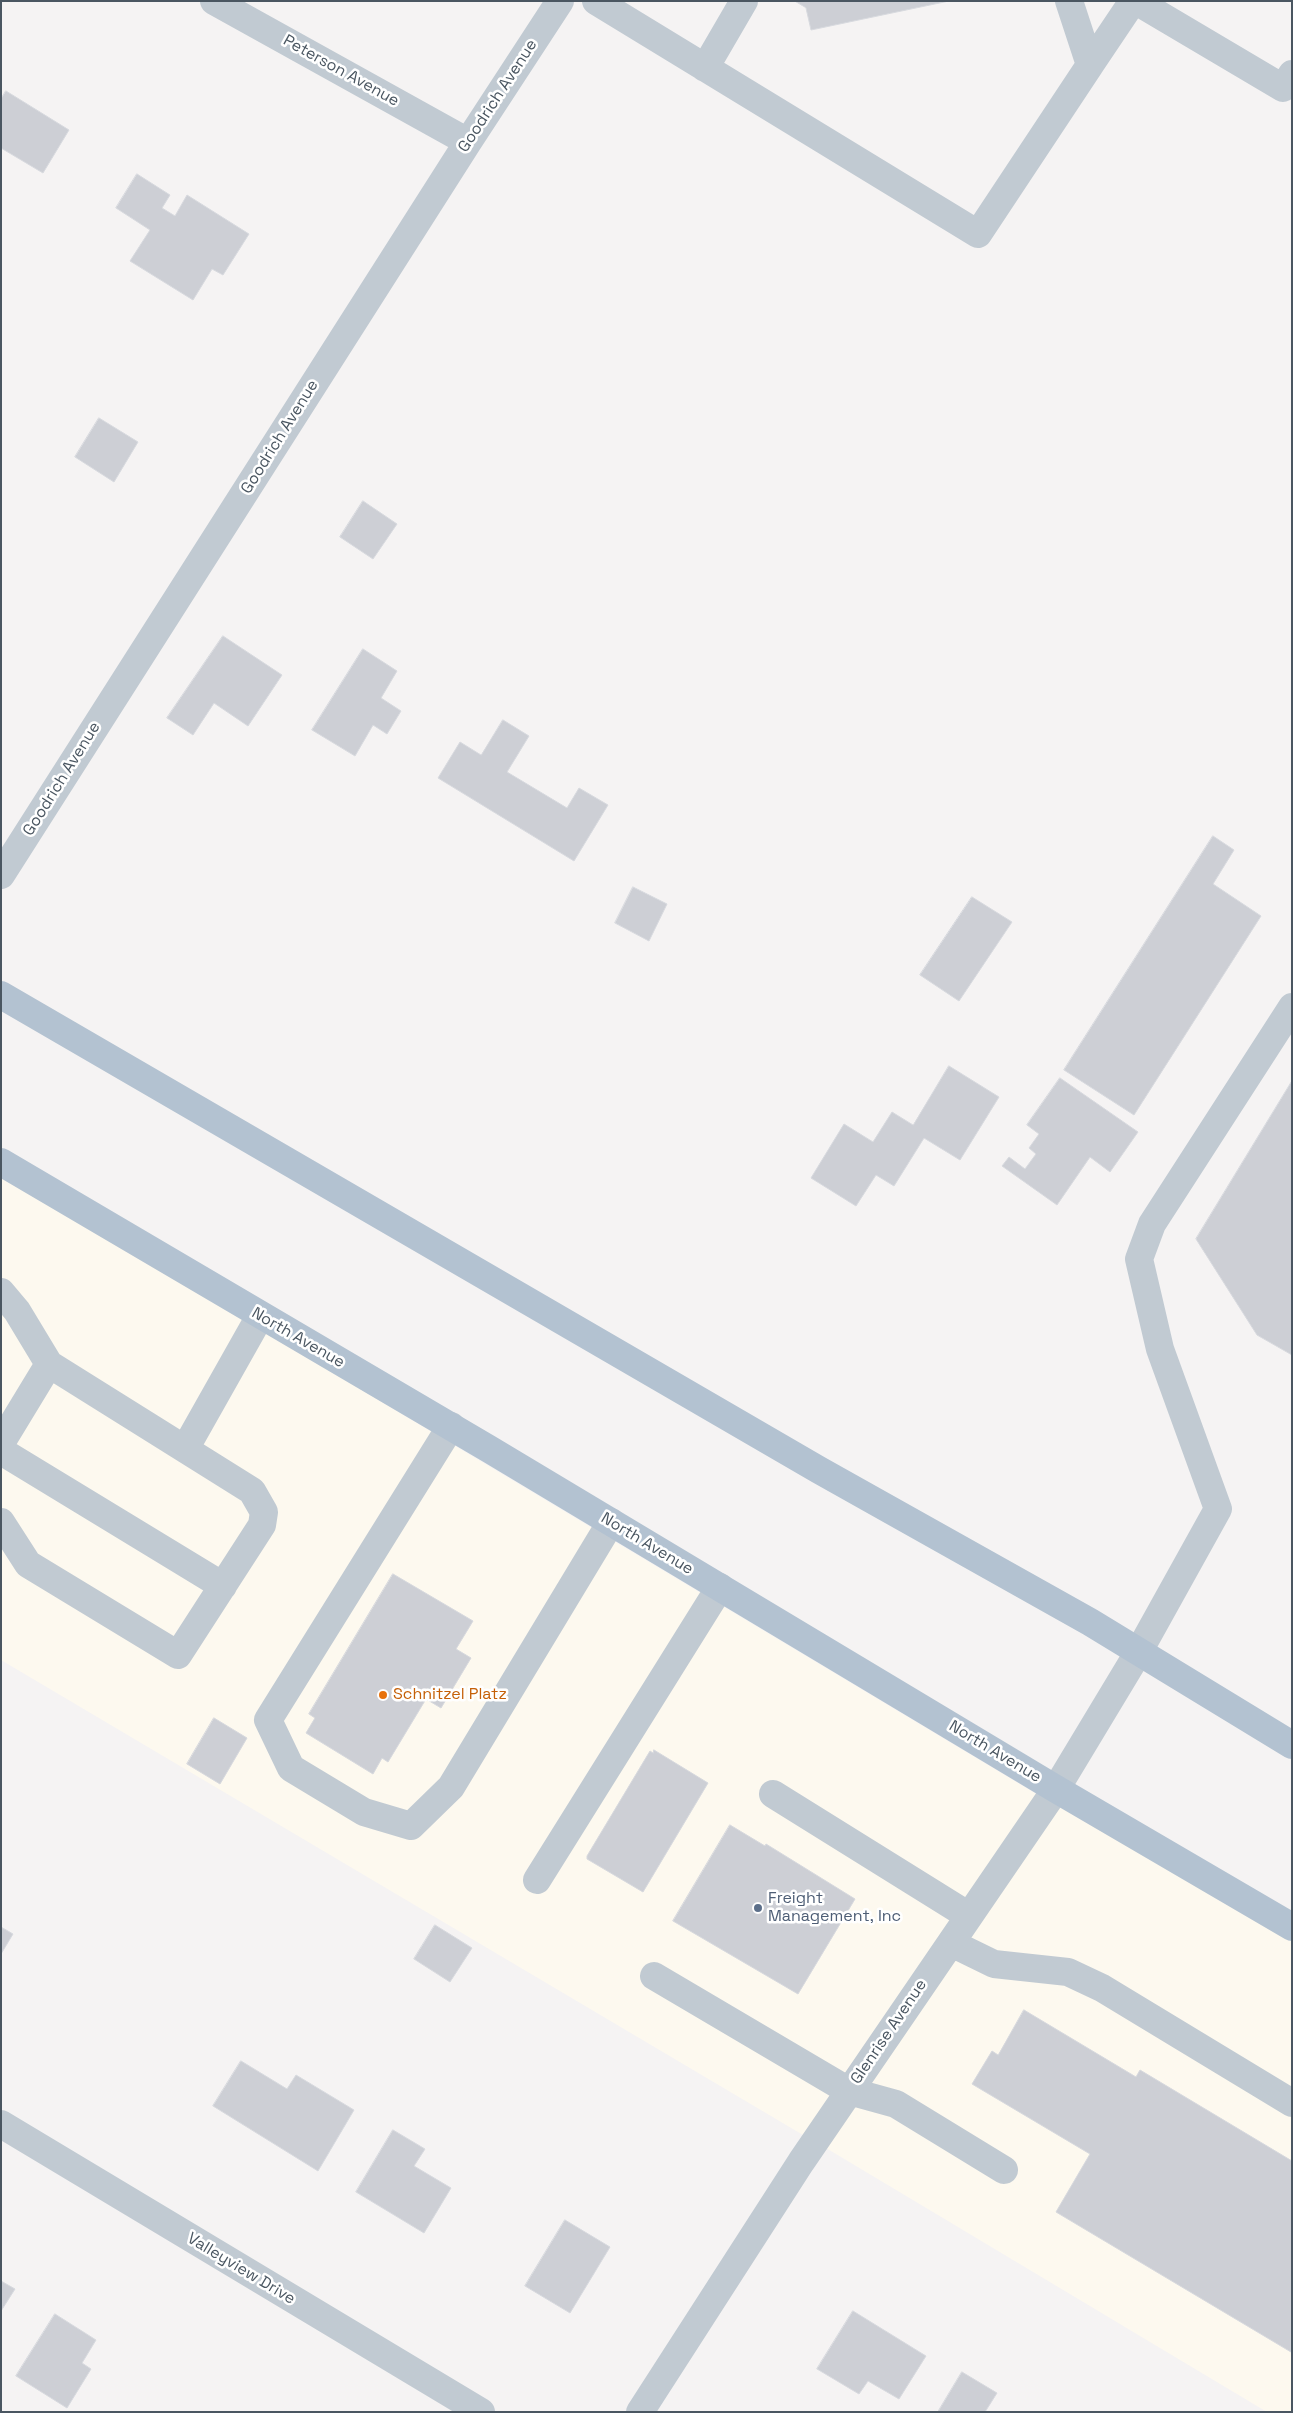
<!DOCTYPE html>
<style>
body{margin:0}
#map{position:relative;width:1293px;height:2413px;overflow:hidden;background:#f5f3f3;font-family:"Space Grotesk",sans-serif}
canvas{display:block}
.frame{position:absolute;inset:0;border:2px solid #4a5661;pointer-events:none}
</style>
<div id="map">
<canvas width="1293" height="2413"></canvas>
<div class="frame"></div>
</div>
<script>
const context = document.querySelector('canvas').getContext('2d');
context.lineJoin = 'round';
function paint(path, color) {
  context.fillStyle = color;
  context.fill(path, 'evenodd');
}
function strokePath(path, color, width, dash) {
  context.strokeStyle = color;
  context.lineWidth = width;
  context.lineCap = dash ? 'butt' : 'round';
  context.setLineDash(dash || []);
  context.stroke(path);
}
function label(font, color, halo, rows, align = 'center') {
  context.font = font + ' "Space Grotesk",sans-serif';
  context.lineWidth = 5;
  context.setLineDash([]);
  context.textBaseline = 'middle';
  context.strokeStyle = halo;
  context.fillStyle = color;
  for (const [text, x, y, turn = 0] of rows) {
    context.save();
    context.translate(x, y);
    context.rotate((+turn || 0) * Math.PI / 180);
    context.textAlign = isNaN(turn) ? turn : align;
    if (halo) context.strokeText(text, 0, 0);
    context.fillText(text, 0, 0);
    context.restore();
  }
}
const commercial = new Path2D(`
 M1,1174L1038,1795L803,2135L1,1660Z
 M1059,1804L1292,1940V2412H1267L826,2148Z`);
const building = new Path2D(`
 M795,1H949L811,30L806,8Z
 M6,91L69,130L43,173L1,148V99Z
 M137,174L170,195L162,208L175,216L187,195L249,234L223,275L212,269L193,300L130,261L150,230L116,208Z
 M99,418L138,442L114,482L75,457Z
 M363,501L397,524L373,559L340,537Z
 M223,636L282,675L248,726L214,703L193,735L167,718Z
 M363,649L397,671L381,698L401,711L387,734L373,725L355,756L312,730Z
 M503,720L529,736L507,772L567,808L579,788L608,805L574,861L438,778L460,742L481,755Z
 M1213,836L1234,850L1213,884L1261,916L1134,1115L1064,1070Z
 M633,887L667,904L649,941L615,923Z
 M972,897L1012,922L959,1001L920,975Z
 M949,1066L999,1097L960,1160L924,1138L894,1186L876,1175L856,1206L811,1178L844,1124L873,1142L892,1112L913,1125Z
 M1060,1078L1138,1132L1110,1172L1090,1157L1057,1205L1002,1166L1009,1157L1025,1169L1036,1154L1029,1148L1039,1134L1027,1125Z
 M1292,1081V1355L1257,1335L1196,1239Z
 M393,1574L473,1621L456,1649L471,1658L441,1708L426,1699L388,1762L382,1758L373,1774L306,1733L315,1718L309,1714Z
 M214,1718L247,1738L220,1784L187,1764Z
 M654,1750L708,1783L643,1892L587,1859V1856L650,1751L653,1753Z
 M730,1825L765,1846L766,1844L855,1899L798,1994L673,1921Z
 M435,1925L472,1948L450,1982L414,1959Z
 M1,1927L13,1934L1,1954Z
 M1024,2010L1136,2077L1140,2070L1292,2161L1291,2352L1056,2212L1090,2154L972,2084L992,2051L998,2055Z
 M241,2061L287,2089L296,2075L354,2110L318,2171L213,2106Z
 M393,2130L425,2149L414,2166L451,2188L424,2233L356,2192Z
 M565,2220L610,2247L570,2313L525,2286Z
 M1,2281L15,2289L1,2311Z
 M853,2311L926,2356L899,2399L868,2381L859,2394L817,2369Z
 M55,2314L96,2340L82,2363L91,2369L67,2408L16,2376Z
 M962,2372L997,2393L985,2412H938Z`);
const minor = new Path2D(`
 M214,1L468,142
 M596,1L978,234L1090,65L1069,1
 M1136,1L1283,88L1292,74
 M1090,65L1133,1
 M705,68L744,1
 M1,875L468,142L560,1
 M1,1292L17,1311L49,1364L252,1491L264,1512L262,1525L178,1655L28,1564L1,1522
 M451,1426L268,1720L291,1768L364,1812L411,1826L451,1787L611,1522
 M1,1443L49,1364
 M185,1449L260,1316
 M1,1451L223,1586
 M773,1794L969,1916
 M537,1880L720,1587
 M951,1943L994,1964L1068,1972L1102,1988L1292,2103
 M654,1976L849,2091L896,2104L1004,2170
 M1,2124L481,2412
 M640,2412L801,2162L1056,1789L1138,1653L1218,1509L1160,1349L1139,1259L1152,1224L1292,1007`);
const major = new Path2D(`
 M1,995L819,1470L1090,1622L1292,1745
 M1,1162L489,1449L1056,1789L1292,1927`);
const markers = [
 [383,1695,5,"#e8710a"],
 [758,1908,5,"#5c6f8a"]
];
const streetNames = [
 ["Peterson Avenue",341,71,29],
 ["Goodrich Avenue",498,96,-57],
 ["Goodrich Avenue",280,437,-58],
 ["Goodrich Avenue",62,779,-58],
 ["North Avenue",298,1338,30],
 ["North Avenue",647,1544,31],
 ["North Avenue",995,1752,31],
 ["Glenrise Avenue",889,2032,-56],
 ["Valleyview Drive",241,2269,31]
];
const foodNames = [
 ["Schnitzel Platz",393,1695]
];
const serviceNames = [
 ["Freight",768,1899],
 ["Management, Inc",768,1917]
];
paint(commercial, '#fdf9ef');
paint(building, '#cdcfd5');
strokePath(building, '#d7d9de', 1);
strokePath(minor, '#c1cad2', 28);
strokePath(major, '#b3c2d1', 28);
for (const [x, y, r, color] of markers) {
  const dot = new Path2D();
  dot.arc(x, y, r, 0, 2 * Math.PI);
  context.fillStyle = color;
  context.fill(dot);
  strokePath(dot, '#fff', 2);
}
label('16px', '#4a5661', '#fff', streetNames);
label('16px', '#c56008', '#fff', foodNames, 'left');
label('16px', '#4e5e75', '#fff', serviceNames, 'left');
</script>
